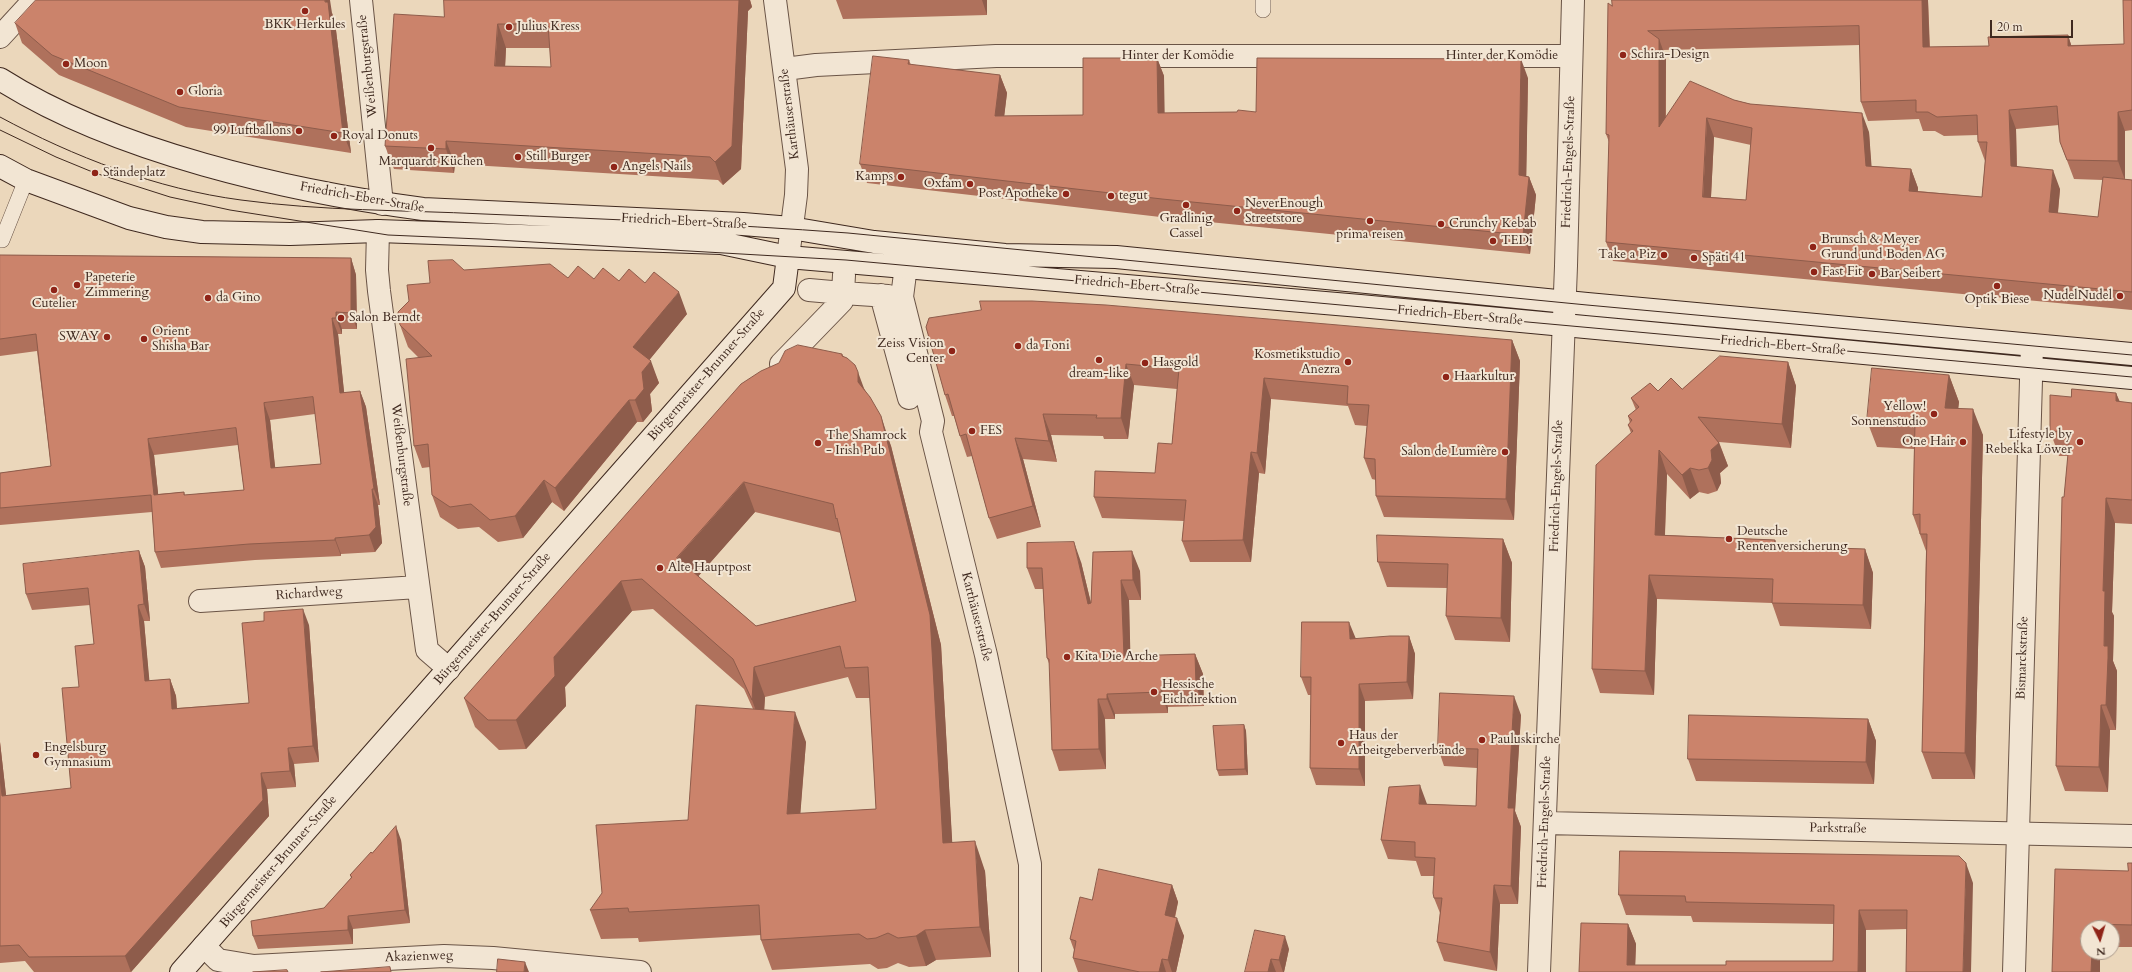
<!DOCTYPE html>
<meta charset="utf-8">
<style>
body{margin:0}
#map{position:relative;width:2132px;height:972px;overflow:hidden;background:#ebd7bb;font-family:Cardo,serif}
canvas{display:block}
.north{position:absolute;left:2080px;top:920px;width:40px;height:40px;box-sizing:border-box;background:#f2e5d3;border:1px solid #aa9a8b;border-radius:50%;rotate:175deg;font-size:11px;font-weight:700;line-height:16px;text-align:center;color:#3f291f}
.north::after{content:'';display:block;margin:auto;width:14px;height:18px;background:#8f2418;clip-path:polygon(50% 0,100% 100%,50% 72%,0 100%)}
.scale{position:absolute;left:1990px;top:20px;width:83px;height:18px;box-sizing:border-box;border:2px solid #3f291f;border-top:0;padding-left:5px;font-size:12px;line-height:14px;white-space:nowrap;color:#3f291f;-webkit-text-stroke:3px #f2e5d3;paint-order:stroke}
</style>
<div id="map">
<canvas width="2132" height="972"></canvas>
<div class="north">N</div>
<div class="scale">20 m</div>
</div>
<script>
const context = document.querySelector('canvas').getContext('2d');
context.lineJoin = 'round';
function strokePath(path, color, width, dash) {
  context.strokeStyle = color;
  context.lineWidth = width;
  context.lineCap = dash ? 'butt' : 'round';
  context.setLineDash(dash || []);
  context.stroke(path);
}
function paint(path, color) {
  context.fillStyle = color;
  context.fill(path, 'evenodd');
}
function label(font, color, halo, rows, align = 'center') {
  context.font = font + ' Cardo,serif';
  context.lineWidth = 4;
  context.setLineDash([]);
  context.textBaseline = 'middle';
  context.strokeStyle = halo;
  context.fillStyle = color;
  for (const [text, x, y, turn = 0] of rows) {
    context.save();
    context.translate(x, y);
    context.rotate((+turn || 0) * Math.PI / 180);
    context.textAlign = isNaN(turn) ? turn : align;
    if (halo) context.strokeText(text, 0, 0);
    context.fillText(text, 0, 0);
    context.restore();
  }
}
const lane = new Path2D(`
 M1263,0V10
 M0,240H2L26,180`);
const street = new Path2D(`
 M361,0L382,204
 M775,0L797,169L796,195L788,257
 M0,37L34,0
 M785,69L816,65L996,56H1571
 M378,231L377,270L379,291L427,650L449,669
 M906,266L902,297L933,421L931,432L986,655L1030,864V972
 M809,290L843,293L844,275
 M881,295L909,398
 M781,364L842,301L843,293L888,296
 M200,601L418,587
 M1545,823L2132,836
 M204,946L218,960L254,966L444,956L493,958L640,972
 M1539,972L1566,266L1573,0
 M2014,972L2032,345`);
const secondary = new Path2D(`
 M0,79C115,152 288,191 423,209L743,224L791,228L874,242L1005,255L1116,257L1587,304L2132,354
 M0,166L26,180L129,218L166,227L202,232L290,234L378,231L721,243L788,257L1360,306L2132,378
 M181,972L784,288L788,257`);
const tram = new Path2D(`
 M0,117C74,157 157,189 241,200C322,211 403,210 484,214C605,219 727,224 848,233L1587,305L2132,355
 M0,130L56,157L95,173L170,197L230,210L388,235L480,239L846,260L2132,377`);
const wall = new Path2D(`
 M444,0H750L752,7L748,11L741,169L723,185L718,180L455,164L454,173L394,169L385,146L444,17ZM506,48H550L551,67L505,66Z
 M836,0H987V15L843,19Z
 M1612,0H1928L1930,47L1989,46L2068,35L2071,45L2124,44L2132,0V130L2125,131V179L2132,180V310L1613,261L1606,242L1609,142L1606,134ZM1860,45L1861,102L1868,121L1919,119L1923,131H1935L1944,136L1978,135V142L1985,161L1982,197L1918,191V188L1911,169L1871,166L1869,132L1734,100L1666,117V58L1663,50ZM2059,125L2060,142L2074,179L2103,180L2098,217L2058,213L2060,189L2017,166L2016,129ZM1714,137L1751,145L1746,200L1711,197Z
 M332,13L335,22L351,153L186,127L59,75L22,43L15,23Z
 M1157,58L1164,76V113L1256,112L1528,78L1526,176L1529,177L1536,195L1530,254L1169,218L867,183L860,164L909,60L911,65L1000,75L1007,93L1004,116L1083,115Z
 M0,255L351,258L356,275L357,329H342V334H338L344,393L360,391L366,407L380,505H378L382,543L375,552L341,554V556L255,560L161,568L155,552L152,512L0,525V473L51,466L37,351L0,356ZM315,414L321,464L275,468L270,420ZM238,445L244,490L185,495L184,492L158,494L154,455Z
 M464,270L568,278L594,279L619,281L687,314L649,360L659,383L650,394L652,411L643,422H637L564,511L552,502L523,538L498,542L479,527L458,529L440,517L432,495L430,467L422,468L414,446L419,358L408,347L400,325L430,283Z
 M926,327L1512,340L1520,361L1514,520L1384,517L1376,496V480L1372,479L1364,458L1367,426L1355,425L1348,406L1271,399L1265,474L1259,473L1251,562H1190L1182,541L1184,521L1102,518L1094,497L1155,473L1172,444L1177,389L1134,385L1128,439H1104L1103,436L1051,435L1057,462L1023,459L1041,527L997,539L989,518L972,456L967,457L960,436L954,416H952L945,395Z
 M842,354L865,390L891,446L941,645L952,842L985,871L991,957L936,960L926,966L909,967L898,963L887,968L878,969L870,964L772,970L761,940V935L639,942L638,938L601,939L590,910L688,820L753,709L744,689L653,609L632,611L565,687L566,706L526,749L499,750L475,727L464,698ZM755,512L841,533L856,601L756,626L698,576ZM848,677L856,698H870L876,809L800,814L806,742L764,710L765,697Z
 M1788,362L1796,386L1791,448L1719,442L1728,466L1720,473L1721,483L1717,491L1708,494L1699,492L1690,499L1667,474L1665,535L1775,540L1777,546L1865,549L1873,573L1871,629L1780,626L1772,603L1657,599L1654,695L1600,693L1592,669L1631,433L1628,425L1630,423L1628,416L1636,410L1631,398L1658,391L1682,389Z
 M1949,375L1959,402L1958,409L1983,435L1975,779H1932L1922,752L1926,551L1913,515L1914,449L1877,447L1867,421Z
 M2116,393L2120,402L2132,403V524L2115,523L2112,612L2114,616L2113,661L2117,671V683L2116,730H2110L2108,792L2065,791L2056,766L2064,497L2068,456H2059L2050,431Z
 M1503,539L1512,563L1510,642L1455,640L1446,616L1447,588L1387,587L1378,562Z
 M139,551L145,567L150,621H144L149,681L170,679L176,696L177,708L249,703L309,625L319,762L294,764L296,787L267,789L269,816L131,972H34L25,961L0,963V742L6,796L71,788L79,687L94,644L90,605L32,610L26,594Z
 M1093,552L1140,571L1141,600H1129L1130,656L1195,654L1203,674L1204,706L1168,707V713L1115,714V719H1105L1106,769L1059,771L1052,750L1050,666L1047,658L1043,589H1035L1027,568L1081,562L1091,603Z
 M1409,636L1415,654L1413,699L1365,701V786L1316,785L1310,768L1311,695H1308L1301,677L1356,639Z
 M1521,715L1515,811L1521,827L1518,904H1500L1497,971L1444,961L1437,942L1440,913L1434,898V876H1421L1416,861L1388,859L1381,840L1427,804L1476,806L1477,768L1444,766L1438,748Z
 M1868,719L1876,741L1874,784L1696,781L1688,759Z
 M1244,725L1246,731L1248,775L1219,776L1217,770Z
 M401,840L410,923L353,929V944L258,949L253,936L324,908L351,878L350,875L372,853Z
 M2132,863V947H2112V928H2088L2100,952V972H2052L2128,871Z
 M1973,883L1907,929L1866,930V972H1579L1628,924L1636,944L1635,965H1726L1833,961L1834,924L1693,922L1691,916L1626,915L1619,895Z
 M1172,885L1178,902L1175,918L1184,936L1176,972H1078L1073,958L1074,950L1070,939L1092,900Z
 M1289,949L1284,972H1245Z`);
const shadedWall = new Path2D(`
 M325,0H330L332,13L335,22L351,153L343,133Z
 M739,0H750L752,7L748,11L741,169L723,185L715,162Z
 M982,0H987V15Z
 M1922,0H1928V1L1930,66L1923,47Z
 M498,24L506,48L504,89L495,66Z
 M2068,35L2074,54L2068,46Z
 M1659,39L1666,58L1665,146L1659,127Z
 M1157,58L1164,76L1165,132L1158,113Z
 M1521,59L1528,78L1526,194L1519,175Z
 M1000,75L1007,93L1002,135L995,116Z
 M2009,110L2016,129L2017,185L2011,166Z
 M2118,112L2125,131V180L2118,161Z
 M1862,113L1869,132L1873,185L1866,166Z
 M1707,118L1714,137L1710,216L1703,197Z
 M446,141L455,164L454,173L446,149Z
 M1911,169L1918,188L1916,210L1909,191Z
 M2053,170L2060,189L2056,231L2049,212Z
 M1529,177L1536,195L1530,254L1523,235Z
 M351,258L356,275L357,329L351,313Z
 M679,292L687,314L642,369L633,347Z
 M336,312L342,329V334L336,318Z
 M332,318L338,334L346,410L340,393Z
 M1512,340L1520,361L1514,520L1506,499Z
 M651,361L659,383L650,394L652,411L643,422L635,400L642,372Z
 M1788,362L1796,386L1791,448L1782,424Z
 M1126,364L1134,385L1128,439L1121,418Z
 M858,372L869,402L858,382Z
 M1949,375L1959,402L1955,435L1945,408Z
 M1264,378L1271,399L1265,474L1257,453Z
 M360,391L366,407L380,505L374,489Z
 M2116,393L2126,418L2116,401Z
 M629,400L637,422L564,511L555,488Z
 M264,403L270,420L277,484L271,468Z
 M1973,409L1983,435L1975,779L1965,753Z
 M1043,414L1051,435L1057,462L1049,441Z
 M881,416L891,446L941,645L954,873L943,843Z
 M1015,438L1023,459L1041,527L1033,506Z
 M148,439L154,455L160,511L154,495Z
 M1719,443L1728,466L1720,473L1721,483L1717,491L1708,468L1711,450Z
 M1659,450L1667,474L1664,558L1655,535Z
 M1251,452L1259,473L1251,562L1243,540Z
 M1690,468L1699,492L1690,499L1682,475Z
 M544,480L552,502L523,538L515,516Z
 M744,482L755,512L688,588L677,558Z
 M372,489L378,505L382,543L375,552L369,535Z
 M2106,498L2115,523L2112,612L2114,616L2113,661L2117,671L2116,730L2106,705L2103,591Z
 M335,538L341,554V556L335,540Z
 M1503,539L1512,563L1510,642L1501,618Z
 M1775,540L1783,563L1774,546Z
 M1074,542L1081,562L1096,624L1088,604Z
 M1865,549L1873,573L1871,629L1863,605Z
 M139,551L145,567L150,621L144,604Z
 M1132,551L1140,571L1141,600L1133,580Z
 M1649,575L1657,599L1654,695L1645,671Z
 M1121,580L1129,600L1131,677L1124,656Z
 M621,581L632,611L565,687L566,706L526,749L516,720L554,657Z
 M138,605L144,621L151,698L145,681Z
 M303,609L309,625L319,762L313,746Z
 M1349,622L1356,639H1350Z
 M1409,636L1415,654L1413,699L1407,682Z
 M1195,654L1203,674L1204,706L1196,686Z
 M754,667L765,697L763,730L752,700Z
 M170,679L176,696L178,725L172,709Z
 M1359,684L1365,701V786L1359,769Z
 M1161,687L1168,707V713L1161,692Z
 M1107,694L1115,714V719L1107,699Z
 M1514,696L1521,715L1515,811L1521,827L1518,904L1511,886L1508,808Z
 M1098,699L1105,719L1106,769L1099,749Z
 M2101,705L2110,730L2108,792L2099,767Z
 M795,712L806,742L798,844L787,814Z
 M1868,719L1876,741L1874,784L1866,762Z
 M1244,725L1246,731L1248,775L1245,769Z
 M0,742L8,812L2,796L0,777Z
 M288,748L294,764L296,787L290,771Z
 M261,773L267,789L269,816L131,972L125,956Z
 M1420,785L1427,804L1426,822L1419,804Z
 M396,826L401,840L410,923L405,910Z
 M975,841L985,871L991,957L980,927Z
 M1966,863L1973,883L1971,972H1963Z
 M1172,885L1178,902L1171,933L1165,915Z
 M1494,885L1500,904L1497,971L1490,952Z
 M1859,910L1866,930V972H1858Z
 M348,916L353,929V944L348,930Z
 M1177,918L1184,936L1176,972H1172L1168,960Z
 M1628,924L1636,944L1635,972L1627,965Z
 M925,930L936,960L926,966L916,936Z
 M1285,936L1289,949L1284,972H1283L1279,960Z
 M2092,952H2100V972H2091Z
 M1162,959L1166,972H1159Z
 M1271,959L1276,972H1268Z
 M525,962L529,972H524Z`);
const building = new Path2D(`
 M36,0H325V2H328L343,133L179,107L52,55L15,23Z
 M444,0H739L732,146L715,162L710,157L446,141V149L385,146L394,14L444,17ZM498,24H548L551,67L495,66Z
 M1612,0H1922L1923,47L1989,46L1988,37L2068,35V46L2124,44L2123,0H2132V110L2118,112V161L2067,160L2060,142L2057,106L2009,110L2011,166L2053,170L2049,212L2098,217L2103,177L2132,180V292L1606,242L1609,135L1606,134L1608,3L1612,6ZM1859,26L1861,102L1916,100V112H1928L1937,117L1977,115L1978,142H1987L1982,197L1909,191L1911,169L1866,166L1862,113L1750,104L1734,100L1690,81L1659,127V39L1648,31ZM1707,118L1752,128L1746,200L1703,197Z
 M873,56L909,60L908,64L1000,75L995,116L1083,115V58H1157L1158,113L1237,112L1238,110L1256,112L1257,58L1521,59L1519,175L1529,177L1523,235L1162,199L860,164Z
 M0,255L351,258V313L336,312V318H332L340,393L360,391L374,489H372L376,527L369,535L335,538V540L249,544L155,552L151,495L0,508V473L51,466L36,334L0,339ZM313,397L321,464L271,468L264,403ZM236,428L244,490L184,495V492L154,495L148,439Z
 M453,260L464,270L550,264L568,278L578,266L594,279L603,268L619,281L629,269L645,283L654,272L679,292L633,347L651,361L642,372L644,389L635,400H629L555,488L544,480L515,516L490,520L471,504L450,507L432,495L428,444L414,446L406,359L432,356L400,325L398,312L409,301L407,285L430,283L428,261Z
 M980,301H1032L1106,305L1512,340L1506,499L1376,496L1375,459L1364,458L1369,405L1347,404L1348,386L1264,378L1257,453L1251,452L1243,540L1182,541L1186,500L1094,497L1095,471L1155,473L1158,443L1172,444L1179,369L1126,364L1121,418H1096L1097,415L1043,414L1049,441L1015,438L1033,506L989,518L966,434L960,436L948,394L945,395L926,327L929,318L981,310Z
 M798,345L842,354V356L847,358L855,365L858,372V382L870,397L881,416L930,615L943,843L975,841L980,927L925,930L916,936L898,938L888,933L876,938L867,939L859,934L761,940L759,905L629,912L628,908L590,910L602,893L596,825L688,820L696,705L795,712L787,814L876,809L868,667L845,668L840,646L754,667L752,700L733,659L642,579L621,581L554,657L555,676L516,720H488L464,698L741,384L761,371L779,363L785,351ZM744,482L833,504L836,519L837,518L856,601L756,626L677,558Z
 M1720,356L1788,362L1782,424L1698,417L1719,443L1711,450L1712,460L1708,468L1699,470L1690,468L1682,475L1659,450L1655,535L1775,540L1774,546L1865,549L1863,605L1772,603L1773,579L1649,575L1645,671L1592,669L1596,465L1633,431L1628,425L1632,420L1628,416L1639,407L1631,398L1650,383L1658,391L1671,378L1682,389Z
 M1872,368L1949,375L1945,408L1973,409L1965,753L1922,752L1927,534H1920V514L1913,515L1915,423L1867,421Z
 M2072,389L2116,393V401L2132,403V500L2106,498L2103,591H2105L2104,646H2108V658L2106,705H2101L2099,767L2056,766L2062,497H2064L2070,432L2050,431V395L2071,397Z
 M1377,535L1503,539L1501,618L1446,616L1448,564L1378,562Z
 M1074,542L1088,604L1091,603L1093,552L1132,551L1133,580H1121L1124,656L1195,654L1196,686L1161,687V692L1107,694V699H1098L1099,749L1052,750L1049,659L1047,658L1042,568H1027V543Z
 M139,551L144,604L138,605L145,681L170,679L172,709L249,703L242,623L264,621V612L303,609L313,746L288,748L290,771L261,773L263,800L125,956L29,957L19,945L0,946V777L2,796L71,788L62,688L79,687L75,646L94,644L88,588L26,594L23,564Z
 M1302,622H1349L1350,639L1390,636H1409L1407,682L1359,684V769L1310,768L1311,677H1301Z
 M1440,693L1514,696L1508,808H1514L1511,886L1494,885L1490,952L1437,942L1442,898H1434L1433,893L1435,858L1415,857V842L1381,840L1389,787L1420,785L1419,804L1476,806L1478,749L1438,748Z
 M1689,715L1868,719L1866,762L1688,759Z
 M1244,725L1245,769L1217,770L1213,726Z
 M396,826L405,910L348,916V930L253,936L251,921L324,908L352,877L350,875L371,852L372,853Z
 M1620,851L1959,856L1966,863L1963,972H1906L1907,910H1859L1858,972H1579L1581,923L1628,924L1627,965H1726V961H1833L1834,905L1686,902L1685,896L1619,895Z
 M2128,863H2132V925L2092,924V928H2088V952H2092L2091,972H2052L2055,869L2128,871Z
 M1099,869L1172,885L1165,915L1177,918L1168,960L1162,959L1159,972H1140L1073,958L1076,941L1070,939L1080,897L1092,900Z
 M1255,930L1285,936L1279,960L1271,959L1268,972H1245Z
 M498,959L525,962L524,972H497Z
 M390,967L391,972H321Z
 M287,970L288,972H253Z`);
const markers = [
 [305,11,4,"#8f2418"],
 [509,27,4,"#8f2418"],
 [1623,55,4,"#8f2418"],
 [66,64,4,"#8f2418"],
 [180,92,4,"#8f2418"],
 [299,131,4,"#8f2418"],
 [334,136,4,"#8f2418"],
 [431,148,4,"#8f2418"],
 [518,157,4,"#8f2418"],
 [614,167,4,"#8f2418"],
 [95,173,4,"#8f2418"],
 [901,177,4,"#8f2418"],
 [970,184,4,"#8f2418"],
 [1066,194,4,"#8f2418"],
 [1111,196,4,"#8f2418"],
 [1186,205,4,"#8f2418"],
 [1237,211,4,"#8f2418"],
 [1370,221,4,"#8f2418"],
 [1441,224,4,"#8f2418"],
 [1493,241,4,"#8f2418"],
 [1813,247,4,"#8f2418"],
 [1664,255,4,"#8f2418"],
 [1694,258,4,"#8f2418"],
 [1814,272,4,"#8f2418"],
 [1872,274,4,"#8f2418"],
 [77,285,4,"#8f2418"],
 [1997,286,4,"#8f2418"],
 [54,290,4,"#8f2418"],
 [2120,296,4,"#8f2418"],
 [208,298,4,"#8f2418"],
 [341,318,4,"#8f2418"],
 [107,337,4,"#8f2418"],
 [144,339,4,"#8f2418"],
 [1018,346,4,"#8f2418"],
 [952,351,4,"#8f2418"],
 [1099,360,4,"#8f2418"],
 [1348,362,4,"#8f2418"],
 [1145,363,4,"#8f2418"],
 [1446,377,4,"#8f2418"],
 [1934,414,4,"#8f2418"],
 [972,431,4,"#8f2418"],
 [1963,442,4,"#8f2418"],
 [2080,442,4,"#8f2418"],
 [818,443,4,"#8f2418"],
 [1505,452,4,"#8f2418"],
 [1729,539,4,"#8f2418"],
 [660,568,4,"#8f2418"],
 [1067,657,4,"#8f2418"],
 [1154,692,4,"#8f2418"],
 [1482,740,4,"#8f2418"],
 [1341,743,4,"#8f2418"],
 [36,755,4,"#8f2418"]
];
const poiNames = [
 ["BKK Herkules",305,25,"center"],
 ["Julius Kress",517,27],
 ["Schira-Design",1631,55],
 ["Moon",74,64],
 ["Gloria",188,92],
 ["99 Luftballons",291,131,"right"],
 ["Royal Donuts",342,136],
 ["Still Burger",526,157],
 ["Marquardt Küchen",431,162,"center"],
 ["Angels Nails",622,167],
 ["Ständeplatz",103,173],
 ["Kamps",893,177,"right"],
 ["Oxfam",962,184,"right"],
 ["Post Apotheke",1058,194,"right"],
 ["tegut",1119,196],
 ["NeverEnough",1245,204],
 ["Streetstore",1245,219],
 ["Gradlinig",1186,219,"center"],
 ["Cassel",1186,234,"center"],
 ["Crunchy Kebab",1449,224],
 ["prima reisen",1370,235,"center"],
 ["Brunsch & Meyer",1821,240],
 ["Grund und Boden AG",1821,255],
 ["TEDi",1501,241],
 ["Take a Piz",1656,255,"right"],
 ["Späti 41",1702,258],
 ["Fast Fit",1822,272],
 ["Bar Seibert",1880,274],
 ["Papeterie",85,278],
 ["Zimmering",85,293],
 ["NudelNudel",2112,296,"right"],
 ["da Gino",216,298],
 ["Optik Biese",1997,300,"center"],
 ["Cutelier",54,304,"center"],
 ["Salon Berndt",349,318],
 ["Orient",152,332],
 ["Shisha Bar",152,347],
 ["SWAY",99,337,"right"],
 ["Zeiss Vision",944,344,"right"],
 ["Center",944,359,"right"],
 ["da Toni",1026,346],
 ["Kosmetikstudio",1340,355,"right"],
 ["Anezra",1340,370,"right"],
 ["Hasgold",1153,363],
 ["dream-like",1099,374,"center"],
 ["Haarkultur",1454,377],
 ["Yellow!",1926,407,"right"],
 ["Sonnenstudio",1926,422,"right"],
 ["FES",980,431],
 ["Lifestyle by",2072,435,"right"],
 ["Rebekka Löwer",2072,450,"right"],
 ["The Shamrock",826,436],
 ["- Irish Pub",826,451],
 ["One Hair",1955,442,"right"],
 ["Salon de Lumière",1497,452,"right"],
 ["Deutsche",1737,532],
 ["Rentenversicherung",1737,547],
 ["Alte Hauptpost",668,568],
 ["Kita Die Arche",1075,657],
 ["Hessische",1162,685],
 ["Eichdirektion",1162,700],
 ["Haus der",1349,736],
 ["Arbeitgeberverbände",1349,751],
 ["Pauluskirche",1490,740],
 ["Engelsburg",44,748],
 ["Gymnasium",44,763]
];
const streetNames = [
 ["Hinter der Komödie",1178,56],
 ["Hinter der Komödie",1502,56],
 ["Weißenburgstraße",368,66,-96],
 ["Karthäuserstraße",790,114,-97],
 ["Friedrich-Engels-Straße",1569,162,-88],
 ["Friedrich-Ebert-Straße",362,198,10],
 ["Friedrich-Ebert-Straße",684,222,3],
 ["Friedrich-Ebert-Straße",1137,286,5],
 ["Friedrich-Ebert-Straße",1460,316,5],
 ["Friedrich-Ebert-Straße",1783,346,5],
 ["Bürgermeister-Brunner-Straße",707,375,-49],
 ["Weißenburgstraße",401,455,83],
 ["Friedrich-Engels-Straße",1557,486,-88],
 ["Richardweg",309,594,-4],
 ["Karthäuserstraße",976,617,76],
 ["Bürgermeister-Brunner-Straße",493,619,-49],
 ["Bismarckstraße",2023,658,-88],
 ["Friedrich-Engels-Straße",1545,822,-88],
 ["Parkstraße",1838,829,1],
 ["Bürgermeister-Brunner-Straße",279,862,-49],
 ["Akazienweg",419,957,-2]
];
strokePath(lane, '#6a5446', 16);
strokePath(street, '#6a5446', 24);
strokePath(secondary, '#3f291f', 24);
strokePath(lane, '#f2e5d3', 15);
strokePath(street, '#f2e5d3', 22);
strokePath(secondary, '#f2e5d3', 22);
strokePath(tram, '#3f291f', 1);
paint(wall, '#af715c');
paint(shadedWall, '#8e5c4b');
paint(building, '#cb836b');
strokePath(building, '#8e5c4b', 1);
for (const [x, y, r, color] of markers) {
  const dot = new Path2D();
  dot.arc(x, y, r, 0, 2 * Math.PI);
  context.fillStyle = color;
  context.fill(dot);
  strokePath(dot, '#f2e5d3', 1.5);
}
label('13px', '#3f291f', '#f2e5d3', poiNames, 'left');
label('13px', '#3f291f', '#f2e5d3', streetNames);
</script>
